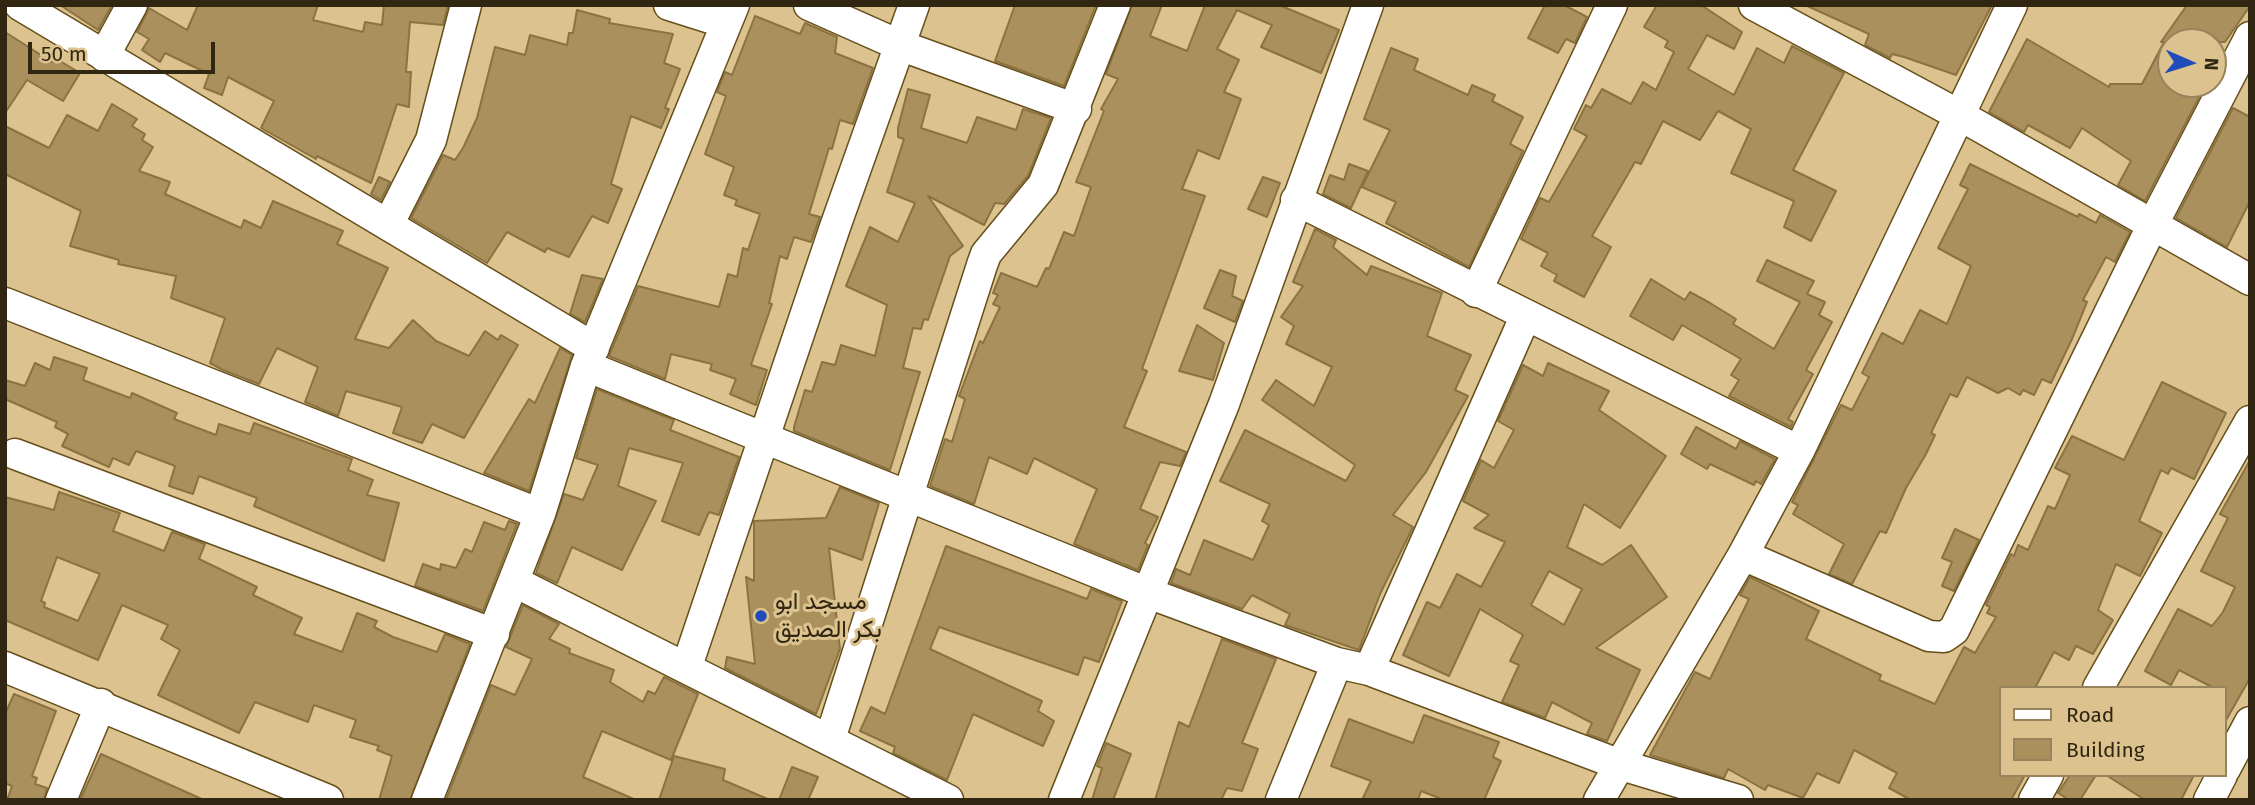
<!DOCTYPE html>
<meta charset="utf-8">
<style>
body{margin:0}
#map{position:relative;width:2255px;height:805px;overflow:hidden;background:#dcc28e;font-family:"Fira Sans",sans-serif}
canvas{display:block}
.frame{position:absolute;inset:0;border:7px solid #302611;pointer-events:none}
.legend{position:absolute;left:1999px;top:686px;width:228px;height:91px;box-sizing:border-box;background:#dcc28e;border:2px solid #97845c;margin:0;padding:9px 12px;list-style:none;font-size:21px;color:#302611}
.legend li{display:flex;align-items:center;gap:14px;height:35px}
.legend b{width:35px;border:2px solid #97845c}
.north{position:absolute;left:2157px;top:28px;width:70px;height:70px;box-sizing:border-box;background:#dcc28e;border:2px solid #97845c;border-radius:50%;rotate:93deg;font-size:19px;font-weight:700;line-height:28px;text-align:center;color:#302611}
.north::after{content:'';display:block;margin:auto;width:24px;height:32px;background:#214bb9;clip-path:polygon(50% 0,100% 100%,50% 72%,0 100%)}
.scale{position:absolute;left:28px;top:42px;width:187px;height:32px;box-sizing:border-box;border:4px solid #302611;border-top:0;padding-left:9px;font-size:21px;line-height:24px;white-space:nowrap;color:#302611;-webkit-text-stroke:5px #dcc28e;paint-order:stroke}
</style>
<div id="map">
<canvas width="2255" height="805"></canvas>
<div class="frame"></div>
<ul class="legend">
<li><b style="height:9px;background:#fff"></b>Road</li>
<li><b style="height:19px;background:#a9905d"></b>Building</li>
</ul>
<div class="north">N</div>
<div class="scale">50 m</div>
</div>
<script>
const context = document.querySelector('canvas').getContext('2d');
context.lineJoin = 'round';
function paint(path, color) {
  context.fillStyle = color;
  context.fill(path, 'evenodd');
}
function strokePath(path, color, width, dash) {
  context.strokeStyle = color;
  context.lineWidth = width;
  context.lineCap = dash ? 'butt' : 'round';
  context.setLineDash(dash || []);
  context.stroke(path);
}
function label(font, color, halo, rows, align = 'center') {
  context.font = font + ' "Fira Sans",Vazirmatn,sans-serif';
  context.lineWidth = 6;
  context.setLineDash([]);
  context.textBaseline = 'middle';
  context.strokeStyle = halo;
  context.fillStyle = color;
  for (const [text, x, y, turn = 0] of rows) {
    context.save();
    context.translate(x, y);
    context.rotate((+turn || 0) * Math.PI / 180);
    context.textAlign = isNaN(turn) ? turn : align;
    if (halo) context.strokeText(text, 0, 0);
    context.fillText(text, 0, 0);
    context.restore();
  }
}
const building = new Path2D(`
 M60,5H112L98,30Z
 M198,5H318L313,20L363,32L365,22L382,25L384,5H448L443,25L410,22L406,72H411L409,107L397,104L371,183L317,156L316,159L261,128L274,101L228,77L222,95L204,88L209,74L165,53L160,62L142,50L149,39L137,32L149,8L187,30Z
 M1015,5H1096L1064,86L995,61Z
 M1132,5H1162L1150,36L1187,51L1205,5H1279L1339,30L1321,73L1261,47L1272,25L1237,10L1217,49L1239,60L1224,92L1241,99L1219,159L1198,150L1182,189L1205,196L1142,369L1147,371L1124,427L1186,452L1180,466L1160,462L1140,509L1158,517L1145,543L1148,545L1138,570L1074,544L1097,489L1034,458L1027,474L989,457L974,504L930,486L945,439L952,442L965,399L959,396L980,341L983,343L1000,307L993,304L998,295L993,293L1001,273L1037,287L1046,268L1049,269L1064,232L1074,236L1091,187L1076,182L1104,111L1101,109L1118,79L1106,74Z
 M1545,5H1564L1587,17L1575,43L1566,39L1558,53L1528,38Z
 M1657,5H1701L1742,32L1734,49L1707,35L1688,69L1734,95L1757,48L1784,63L1792,46L1844,73L1793,170L1836,191L1811,241L1784,227L1794,201L1731,173L1751,129L1718,111L1700,140L1663,121L1641,164L1635,162L1592,236L1611,247L1584,297L1554,281L1557,275L1541,266L1548,253L1521,239L1540,198L1549,202L1587,136L1574,129L1586,105L1591,108L1602,89L1631,104L1643,82L1656,90L1674,52L1665,47L1668,41L1644,27Z
 M1805,5H1992L1956,75L1904,57L1892,54L1890,58L1865,45L1869,34Z
 M2187,5L2250,6L2225,42H2171V84H2206L2145,201L2118,185L2131,161L2082,128L2070,148L2028,125L2024,132L1989,112L2027,39L2109,87L2110,84H2142L2164,42H2161Z
 M577,10L610,19L609,23L673,34L664,63L680,69L665,108L669,109L661,128L631,116L611,184L622,189L608,223L592,216L569,257L547,248L545,252L507,232L487,263L411,218L443,155L455,160L463,148L477,118L495,47L525,55L530,35L567,45L569,33H573Z
 M755,16L800,34L805,23L837,37L835,53L873,68L853,124L840,120L832,149L829,148L809,214L820,217L811,242L794,237L787,259L780,256L769,303L772,304L751,365L767,370L756,405L730,394L736,379L710,370L712,364L671,354L665,379L609,356L638,286L719,307L728,274L737,277L743,248L748,250L760,214L735,205L737,200L724,195L734,167L705,154L726,96L717,92L725,72L732,75Z
 M5,32L52,62L55,58L80,73L63,101L27,80L5,113Z
 M1391,48L1418,59L1414,70L1468,95L1472,85L1495,95L1492,101L1523,117L1510,144L1523,151L1469,267L1386,223L1396,202L1362,187L1390,130L1364,119Z
 M908,89L930,95L921,128L967,143L977,117L1016,130L1023,109L1051,118L1028,176L1004,204L995,203L984,225L928,196L963,246L950,256L928,320L924,319L921,329L913,328L903,368L920,372L890,470L794,431V427L805,390L812,392L822,362L835,365L841,345L875,356L887,305L846,286L870,227L898,242L915,203L887,192L904,139L898,137V128Z
 M112,104L137,119L132,126L145,134L142,140L153,147L139,171L170,182L165,194L241,228L244,220L261,228L273,201L343,231L337,244L388,268L355,339L389,348L413,320L436,341L469,356L485,331L498,340L501,335L518,345L464,438L432,424L422,443L393,433L402,407L346,391L338,416L305,402L318,367L277,348L259,384L223,370L210,363L225,318L171,298L176,276L118,264L119,260L70,246L81,211L5,174V126L49,148L67,115L98,131Z
 M2233,108L2250,117V201L2227,247L2176,218Z
 M1349,164L1368,171L1351,208L1323,194L1330,175L1344,180Z
 M1970,164L2078,217L2079,214L2096,223L2100,215L2130,232L2115,262L2106,257L2083,300L2087,302L2072,339L2051,383L2042,379L2034,395L2023,390L2020,395L2008,388L1998,393L1967,377L1957,397L1950,394L1931,433L1935,435L1926,454L1906,488L1886,533L1880,531L1852,584L1829,574L1844,544L1793,514L1798,505L1792,502L1841,405L1852,410L1869,377L1862,373L1882,333L1903,344L1920,310L1947,324L1971,266L1938,248L1968,189L1960,185Z
 M379,177L390,182L381,200L371,194Z
 M1263,177L1280,183L1267,217L1248,209Z
 M1315,229L1336,240L1333,247L1367,275L1371,266L1442,293L1427,336L1471,355L1455,390L1468,396L1426,472L1393,515L1413,527L1380,594L1359,650L1285,625L1290,614L1252,595L1242,609L1171,583L1176,569L1190,575L1204,540L1253,560L1269,525L1262,521L1270,504L1220,481L1245,430L1346,481L1355,465L1262,400L1276,380L1314,406L1332,367L1286,344L1294,326L1281,317L1303,286L1293,282Z
 M1767,260L1814,281L1807,294L1825,302L1819,315L1832,322L1806,370L1813,374L1788,419L1793,422L1791,427L1729,396L1739,380L1731,375L1741,359L1682,325L1673,340L1630,316L1651,279L1685,300L1690,292L1710,303L1736,319L1733,324L1774,349L1800,302L1757,281Z
 M1220,270L1236,276L1232,296L1243,301L1235,322L1204,308Z
 M582,275L603,279L585,322L570,314Z
 M1197,325L1224,343L1213,380L1179,371Z
 M560,348L572,355L529,491L484,473L529,399L535,403Z
 M54,357L87,368L83,380L130,398L132,393L177,413L174,419L216,435L219,424L250,434L254,423L352,459L348,470L373,480L367,495L399,503L384,561L254,506L257,498L199,476L193,494L169,486L175,466L136,451L129,465L113,458L109,467L62,446L68,434L55,427L57,422L5,399V380L25,386L35,363L50,370Z
 M1548,363L1609,391L1599,410L1666,456L1620,528L1584,504L1567,547L1602,565L1631,545L1667,597L1596,648L1640,670L1607,741L1587,734L1592,723L1552,702L1545,718L1502,702L1519,665L1510,661L1523,635L1480,609L1449,676L1403,655L1427,602L1440,608L1457,574L1481,587L1505,542L1474,528L1489,515L1463,501L1481,460L1494,468L1514,430L1498,421L1523,365L1543,376ZM1549,571L1582,589L1564,625L1531,605Z
 M2162,382L2226,413L2194,479L2171,468L2168,474L2161,470L2139,521L2162,533L2140,576L2116,564L2098,610L2113,620L2093,654L2076,646L2069,660L2054,652L2035,688H2001V775H2025L2011,800H1911L1889,788L1897,773L1854,750L1839,783L1817,773L1803,798L1768,785L1765,790L1728,769L1724,778L1650,755L1695,672L1710,679L1749,599L1740,595L1750,577L1819,611L1806,639L1881,675L1879,680L1935,704L1964,647L1975,653L1996,617L1987,613L1990,607L1986,605L2011,554L2014,556L2018,545L2028,550L2048,506L2055,509L2070,475L2055,468L2072,436L2124,460Z
 M597,389L674,420L670,430L739,457L719,515L709,512L699,535L662,521L683,463L629,448L618,486L656,501L622,570L572,547L557,583L536,573L564,494L583,500L598,465L576,458Z
 M1696,427L1736,449L1740,441L1775,459L1761,484L1756,481L1754,485L1710,464L1707,469L1681,454Z
 M2250,460V678L2225,722V688H2214L2179,670L2171,685L2145,671L2178,609L2212,626L2223,612L2235,587L2201,571L2228,518L2220,514Z
 M840,487L879,503L862,560L829,548L840,649L816,714L725,668L727,657L755,664L746,577L754,581V521L826,518Z
 M59,492L120,513L113,531L164,551L172,532L205,544L199,559L257,587L253,595L302,618L294,634L342,652L357,613L377,621L374,627L393,637L437,652L445,634L470,644L410,800H379L392,756L377,750L379,746L350,737L356,720L314,705L308,722L255,702L239,733L158,695L180,650L161,639L168,625L122,605L98,660L5,620V497L54,510ZM57,557L100,574L78,621L44,607L45,603L41,601Z
 M509,521L517,524L483,611L415,586L423,564L440,570L441,564L456,568L465,549L472,552L484,522L505,530Z
 M1955,529L1979,540L1954,591L1942,586L1952,562L1942,558Z
 M946,546L1087,599L1091,589L1122,601L1099,662L1084,657L1078,675L939,627L930,649L1042,701L1038,711L1054,721L1043,746L973,714L947,780L893,753L895,747L860,731L871,707L885,714Z
 M523,605L559,624L549,639L570,649L569,653L614,670L610,682L643,702L648,691L655,694L664,677L698,694L671,760L602,731L583,777L636,800H446L491,685L515,695L532,659L506,647Z
 M1222,639L1276,659L1242,743L1258,749L1242,791L1227,788L1221,800H1155L1179,722L1189,727Z
 M14,694L56,711L32,776L37,778L35,784L47,788L44,800H7L12,786L5,783V714Z
 M1424,715L1499,742L1493,757L1501,761L1484,800H1444L1421,791L1418,800H1362L1371,781L1331,766L1349,719L1413,743Z
 M1106,743L1131,754L1113,800H1092L1102,768L1097,766Z
 M101,754L204,800H80Z
 M674,756L725,769L723,780L770,800H659Z
 M792,767L818,777L808,800H779Z
 M2070,775H2096L2080,800H2069L2058,793Z
 M2106,775H2194L2181,800H2145Z`);
const minor = new Path2D(`
 M20,5L594,348
 M669,5L726,23
 M809,5L899,45L1076,109
 M1754,5L1961,116L2250,280
 M104,56L132,5
 M1296,200L1799,451
 M388,225L431,140L466,5
 M1476,292L1612,5
 M5,303L540,514
 M586,366L1148,593L1337,663L1369,670L1618,764L1738,800
 M15,454L494,634
 M1743,555L1929,636L1944,637L1954,630L2153,224L2250,37
 M515,582L948,800
 M687,666L835,227L914,5
 M5,667L328,800
 M1369,670L1525,317
 M2098,688L2250,421
 M830,739L982,265L986,254L1043,185L1115,5
 M2225,769L2250,722
 M61,800L101,704
 M427,800L540,514L586,366L734,5
 M1064,800L1224,404L1368,5
 M1281,800L1337,663
 M1599,800L1743,555L1799,451L2012,5
 M2034,800L2048,775
 M2209,800L2222,775`);
const markers = [
 [761,616,7,"#214bb9"]
];
const poiNames = [
 ["مسجد ابو",775,602],
 ["بكر الصديق",775,630]
];
paint(building, '#a9905d');
strokePath(building, '#8b7341', 2);
strokePath(minor, '#664f1c', 33);
strokePath(minor, '#fff', 30);
for (const [x, y, r, color] of markers) {
  const dot = new Path2D();
  dot.arc(x, y, r, 0, 2 * Math.PI);
  context.fillStyle = color;
  context.fill(dot);
  strokePath(dot, '#dcc28e', 2.5);
}
label('24px', '#302611', '#dcc28e', poiNames, 'left');
</script>
